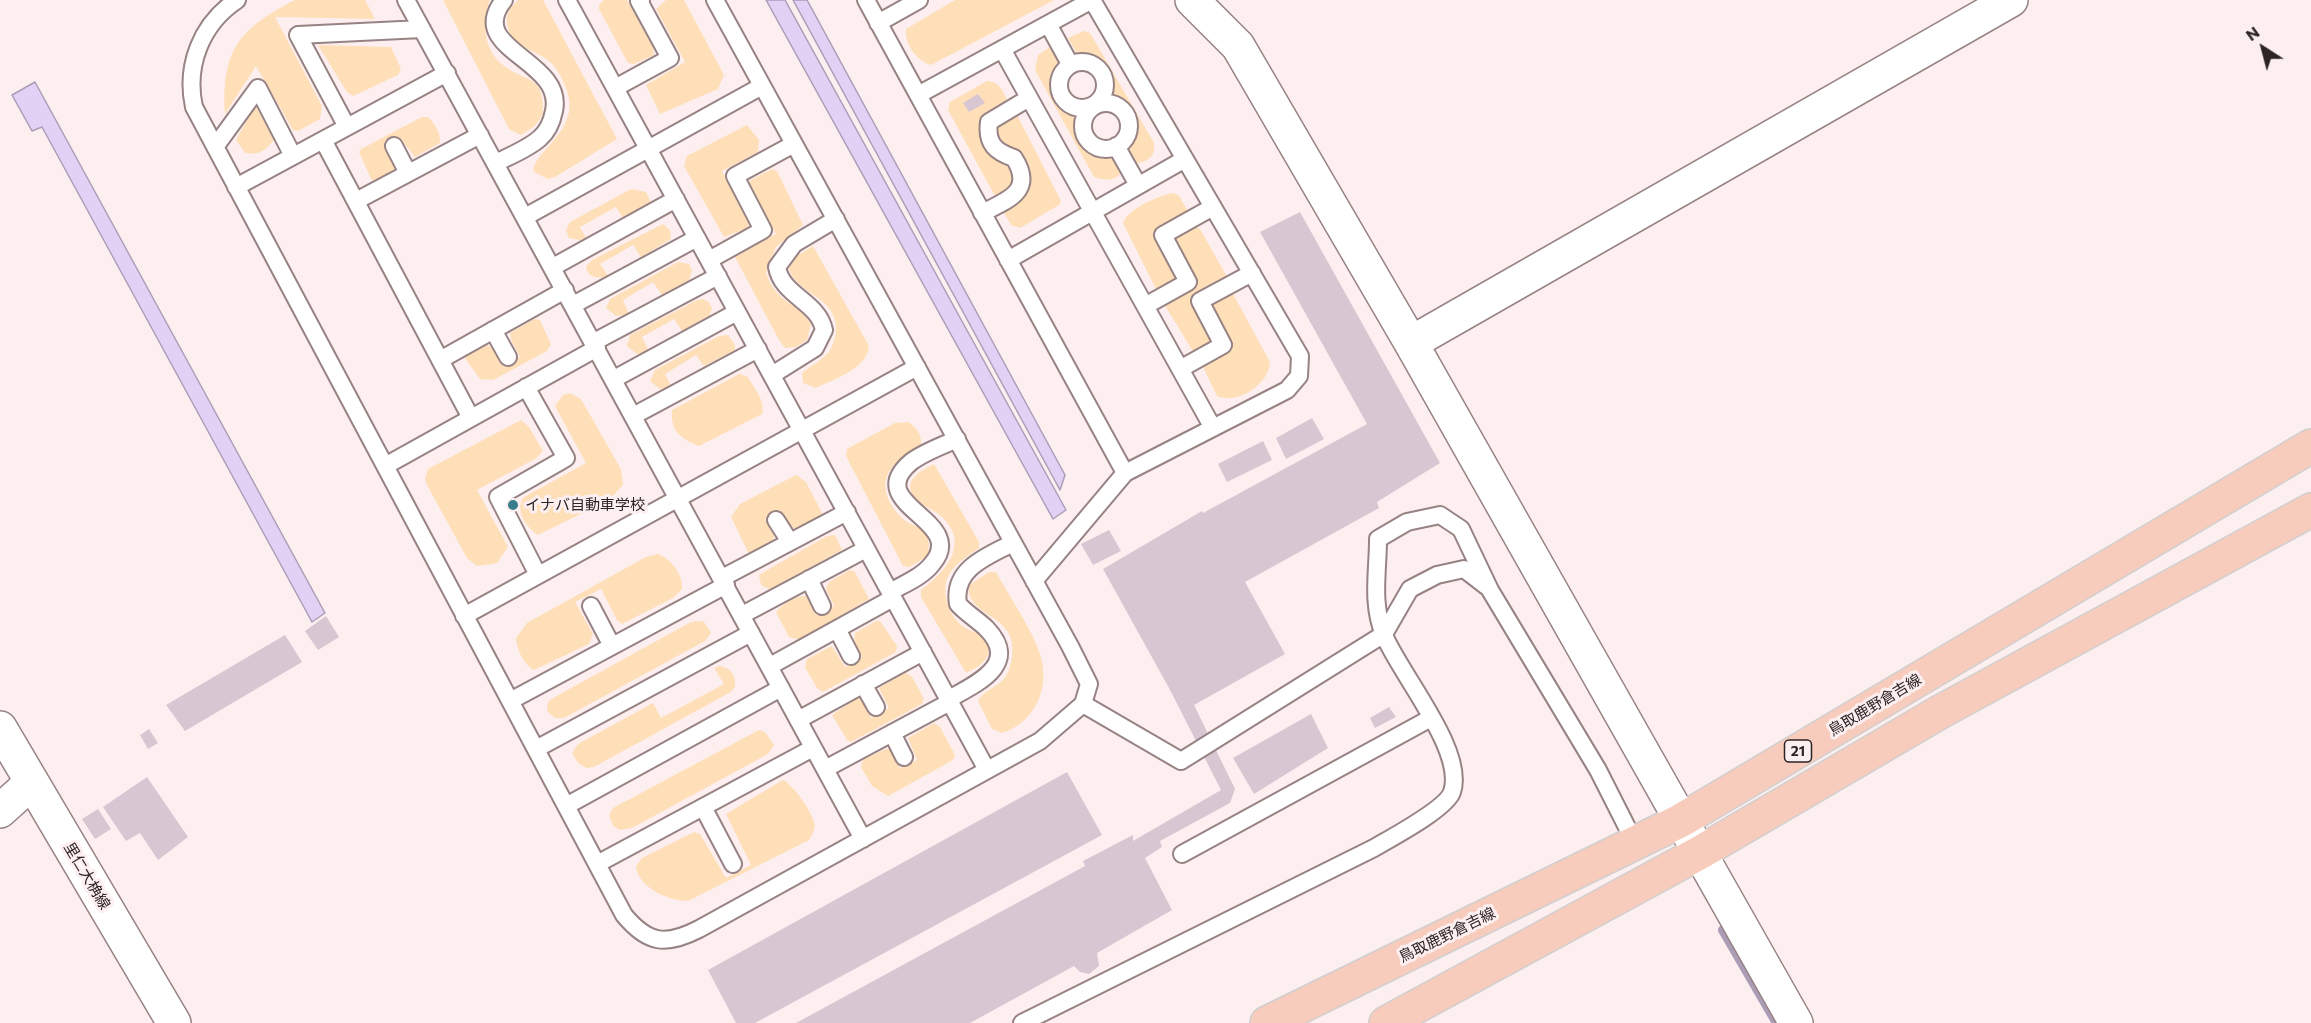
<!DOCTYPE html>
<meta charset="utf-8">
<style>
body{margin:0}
#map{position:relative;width:2311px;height:1023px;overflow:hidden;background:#fdeff0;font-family:Commissioner,sans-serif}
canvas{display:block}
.north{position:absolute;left:2233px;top:18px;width:60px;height:60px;-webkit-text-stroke:4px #fdeff0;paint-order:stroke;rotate:324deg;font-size:16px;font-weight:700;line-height:24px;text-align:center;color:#2b2324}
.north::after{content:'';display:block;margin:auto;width:21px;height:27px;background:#2b2324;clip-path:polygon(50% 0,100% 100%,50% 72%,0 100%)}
</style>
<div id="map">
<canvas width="2311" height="1023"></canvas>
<div class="north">N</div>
</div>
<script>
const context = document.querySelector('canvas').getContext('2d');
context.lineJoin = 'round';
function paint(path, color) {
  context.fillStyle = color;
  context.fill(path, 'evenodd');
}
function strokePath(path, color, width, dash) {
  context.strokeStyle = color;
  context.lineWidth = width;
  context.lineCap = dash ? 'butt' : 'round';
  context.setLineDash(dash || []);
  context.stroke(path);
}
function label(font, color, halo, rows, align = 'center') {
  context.font = font + ' Commissioner,"Noto Sans JP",sans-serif';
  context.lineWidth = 6;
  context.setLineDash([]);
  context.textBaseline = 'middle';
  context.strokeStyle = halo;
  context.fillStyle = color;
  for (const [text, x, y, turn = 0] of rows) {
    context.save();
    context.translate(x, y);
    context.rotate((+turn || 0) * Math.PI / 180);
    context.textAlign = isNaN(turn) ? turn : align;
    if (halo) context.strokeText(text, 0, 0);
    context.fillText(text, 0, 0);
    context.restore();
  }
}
const green = new Path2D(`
 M295,0H365L375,19L275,17L322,106L320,119L298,131L293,130L256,66L225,114C221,50 240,28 295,0Z
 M443,0H490C482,21 483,50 503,65C527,84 544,73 543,114L535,126L521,135L509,129Z
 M518,0H543L617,139L555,177L548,179L534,172C531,152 581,132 567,91C564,82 559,73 554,66C539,48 512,51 507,24C506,12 510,8 518,0Z
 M604,0H627L653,47L654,55L634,64L628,63L599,9V5Z
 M666,0H684L724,75L718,89L660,114L646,85L685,62L656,9Z
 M955,0H1054L931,65C917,61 904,44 906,29Z
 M1084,31L1090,33L1154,143C1156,156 1148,162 1136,163L1127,149C1139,126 1137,105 1110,96C1113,72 1105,55 1078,55L1068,38Z
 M318,45L391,47L401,69L398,75L353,96L347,92Z
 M1050,47L1060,64C1049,81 1053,99 1067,113L1078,115C1077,146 1082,151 1112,159L1121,173C1114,182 1103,180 1094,177L1035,70L1038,55Z
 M987,81C999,81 1002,90 1007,99L986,116L985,147L996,159L1014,166L1015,186L996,198L948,110L950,102Z
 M255,105L274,140C265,150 259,156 245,153L236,140Z
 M1017,115L1061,201L1059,205L1020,228L1011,225L1003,211L1028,188C1035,161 1011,151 995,136L997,125Z
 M422,117H428C435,124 441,133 440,143L415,157L400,138L385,145L395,167L393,171L374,181L371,179L359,152L361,149Z
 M747,125L759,140L758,152L722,171L749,224L748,228L724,237L684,166L687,156Z
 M772,169L777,171L803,225L776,247L766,273C777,305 796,300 811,324L807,340L796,347L785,348L779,340L735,257L776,234L748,185L749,181Z
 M631,189L646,192L650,201L647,206L623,218L616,207L580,227L586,238L580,240L569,238L566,230L570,222Z
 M1174,193L1179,196L1188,211L1187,214L1154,231L1180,276L1177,281L1159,289L1155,287L1123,223C1127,209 1160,195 1174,193Z
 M663,224L670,230L671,239L641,257L633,245L600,264L609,277C598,277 588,280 586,266L592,260Z
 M1193,226L1200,229L1226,275V279L1192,298L1216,343L1194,353L1164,304L1196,284L1172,238Z
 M813,246L869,346C867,369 834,379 816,388L803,383L802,373C810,366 821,361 828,353C833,347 835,338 836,331C838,296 798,296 789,269L792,259Z
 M678,262L689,264L692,270L689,280L662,295L653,282L623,300L629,314L616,316L606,308L610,299Z
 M1232,292L1270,362C1269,384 1238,405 1217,396L1203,367L1233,347L1209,304Z
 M703,299L709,302L712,309L709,316L682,331L674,319L642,337L649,351L637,354L627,346L630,335L697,300Z
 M534,319L540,320L551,344L547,351L493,380L480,379L464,357L487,345L493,348L503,366L520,357L511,340L510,333Z
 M728,335L735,345V350L704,366L696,355L665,374L671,386L660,389L650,381L655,370L719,336Z
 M739,374L747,376C754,387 766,402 762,414L699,446C682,439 670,432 672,410Z
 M570,393L581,399L621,469L623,485L609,500L538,535C526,527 514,510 524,497L586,463L555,406L563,395Z
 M521,420L529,427L543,451L535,459L477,490L508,547L497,563L477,566L467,558L427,485L425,479L428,469Z
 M908,422C917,428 922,434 921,446C887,462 871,486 902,518C908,525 920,525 925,533C930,540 929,548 928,556L909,567L903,566L846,456L847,449L895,423Z
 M934,464L979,542V548C970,555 960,560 953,569C939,584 946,611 960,624C966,630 975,631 981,636C999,653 982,666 966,673L921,597V590C946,572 971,543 941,516C933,509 920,505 914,497C902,481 921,470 934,464Z
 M796,475L806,482L822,513L820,518L797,529L792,527L780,510L765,519L774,536L773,542L753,554L748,552L731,517L740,504Z
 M835,535L842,550L777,586L769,589L761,585L759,575L762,573L827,536Z
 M658,554C672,560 683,574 682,589L673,598L622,624L617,620L601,589L575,602L593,634L589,644L534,670C523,664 517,650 516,638L527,623L646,557Z
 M850,570L855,572L869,599L800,640L789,637L776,612C783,604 796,595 807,596L818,616L834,606L826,589L829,582Z
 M989,572H996C1009,596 1032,629 1040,654C1051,687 1035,723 1002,733L992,729L978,701C983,691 995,688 1003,680C1012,670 1015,649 1010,636C1000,613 969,614 968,586Z
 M699,621L704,622L711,633L705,641L564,718H555L547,711L548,702L553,698L691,622Z
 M876,621H880L897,646L896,652L823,692L817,688L805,667L807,659L832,646L845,667L862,657L854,643L855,633Z
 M720,666C731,668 736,676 735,687L729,693L594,767L587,768L578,763L572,753L578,744L653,703L661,718L724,684L714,668Z
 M905,672L912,677L924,699L922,704L851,742L847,740L832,715L857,698L862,700L871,718L889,708L879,688Z
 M934,723L940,727L955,755L953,760L888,796L872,786L861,767L863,760L885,749H891L900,768L917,760L908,738Z
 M759,730L765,732L774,745L768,754L632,828L620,830L613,826L609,815L613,808Z
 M783,780C792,783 812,812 814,822C816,829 812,835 809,840L688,901C669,901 638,888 636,866L642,858L694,832L700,834L726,878L751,865L726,814Z`);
const water = new Path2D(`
 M766,0H785L1066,510L1053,519Z
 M793,0H807L1065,475L1060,490Z
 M35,82L325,613L312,622L42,127L32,131L12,95Z`);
const stream = new Path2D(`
 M1723,930L1777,1023`);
const building = new Path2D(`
 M978,94L985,103L969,112L963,103Z
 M1300,212L1440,463L1377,502L1379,508L1245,582L1285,654L1194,705L1235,789L1230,803L1160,841L1162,847L1145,858L1172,910L1097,953L1099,966L1089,974L1080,972L1074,966L970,1023H796L1085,866L1083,861L1133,835V841L1221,790L1169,688L1103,569L1202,511L1203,513L1367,424L1260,232Z
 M1312,418L1324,439L1286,459L1276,438Z
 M1263,441L1272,460L1227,482L1218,464Z
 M1109,530L1121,551L1093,565L1081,544Z
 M326,616L339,637L318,650L305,631Z
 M285,635L302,662L185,731L166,705Z
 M1389,707L1396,717L1375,728L1370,718Z
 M1311,714L1328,748L1254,794L1233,758Z
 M149,729L158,743L148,749L140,735Z
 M1067,772L1102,835L755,1023H736L708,970Z
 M147,777L188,837L158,860L140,833L126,841L103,807Z
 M98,809L111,829L95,839L82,819Z`);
const service = new Path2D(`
 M237,0C201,24 185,66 194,107L624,915C648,944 666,946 699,929L1040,741L1083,704L1089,684L1070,646L715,0
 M406,0L863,839
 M567,0L987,770
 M866,0L1125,473
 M878,23L919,0
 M1048,24L1070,64
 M1002,49L1213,428
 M1059 85a23 23 0 1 1 46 0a23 23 0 1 1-46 0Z
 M615,88L670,58L639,1L641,0
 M918,95L1092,0
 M1083 126a23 23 0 1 1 46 0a23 23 0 1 1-46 0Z
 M347,127L298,35L422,29
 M323,140L471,418
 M394,146L408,173
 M1116,146L1138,185
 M215,147L258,88L293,156
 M496,163C509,156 528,149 540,138C548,131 552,121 554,111C565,59 464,50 504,0
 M236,187L447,73
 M356,201L480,135
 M982,213C1008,200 1035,191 1014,158C996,152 986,144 989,122L1029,98
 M525,217L762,86
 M709,260L763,230L735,176L794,144
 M1008,260L1185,159
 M553,267L676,199
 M573,305L697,238
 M1145,306L1188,282L1163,235L1213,207
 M493,330L508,357
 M594,342L718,276
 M440,360L565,290
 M1180,369L1223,345L1200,301L1252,273
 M772,375L815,348L824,330C818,301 782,296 777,267L794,244L836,219
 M614,379L737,312
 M526,387L566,458L498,497L538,575
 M633,416L758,349
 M385,466L597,348
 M776,520L790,542
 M722,578L847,512
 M809,579L822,606
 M1034,581L1125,473L1287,390L1299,376L1300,356L1092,0
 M890,592C904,584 922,577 932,564C970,520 860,505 911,462C924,452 942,446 957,439
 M591,606L612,646
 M742,615L866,549
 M464,616L917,367
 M837,629L851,656
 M770,666L893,598
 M863,684L876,707
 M949,699C975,684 1021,665 987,629C978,620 967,614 958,604C952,569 987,556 1013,543
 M510,701L726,585
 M1083,704L1181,761L1384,634L1410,589L1437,575L1464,569L1486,586
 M798,720L923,652
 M892,733L904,757
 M536,749L751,633
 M825,769L950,702
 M566,806L781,688
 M703,807L733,864
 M1182,854L1431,718
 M597,864L813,748
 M1022,1023L1374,848C1391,838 1446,809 1452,792C1466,751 1400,674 1384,635C1371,602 1378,573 1378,539L1407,522L1440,515L1461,529L1490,590L1598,770L1635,843`);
const minor = new Path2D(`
 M1192,0L1238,46L1411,343L1796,1023
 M1411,343L2011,0
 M0,728L174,1023
 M0,811L31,783`);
const primary = new Path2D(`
 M1267,1023L1680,821L2311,446
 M1386,1023L1701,852L1940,712L2311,510`);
const markers = [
 [513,505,6,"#387d8b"]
];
const shields = [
 [1798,751,27]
];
const shieldNames = [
 ["21",1798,751]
];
const poiNames = [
 ["イナバ自動車学校",525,505]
];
const streetNames = [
 ["鳥取鹿野倉吉線",1875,705,-31],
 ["里仁大桷線",87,876,59],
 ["鳥取鹿野倉吉線",1447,935,-26]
];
paint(green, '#fedfb8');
paint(water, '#e2d1f4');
strokePath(water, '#ab9db6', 1.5);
strokePath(stream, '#ab9db6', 10);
paint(building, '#d8c6d2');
strokePath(service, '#978284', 20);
strokePath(minor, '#978284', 36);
strokePath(primary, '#d0cfcf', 36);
strokePath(service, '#fff', 16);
strokePath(minor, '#fff', 33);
strokePath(primary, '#f8ccbc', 33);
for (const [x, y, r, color] of markers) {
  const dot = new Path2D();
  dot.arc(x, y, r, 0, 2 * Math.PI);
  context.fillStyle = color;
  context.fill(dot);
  strokePath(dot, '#fdeff0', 2);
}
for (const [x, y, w] of shields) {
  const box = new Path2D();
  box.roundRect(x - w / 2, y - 11, w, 22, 4.5);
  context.fillStyle = '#fdeff0';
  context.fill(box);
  strokePath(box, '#2b2324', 1.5);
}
label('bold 14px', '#2b2324', null, shieldNames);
label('15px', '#2b2324', '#fdeff0', poiNames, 'left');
label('15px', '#2b2324', '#fdeff0', streetNames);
</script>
